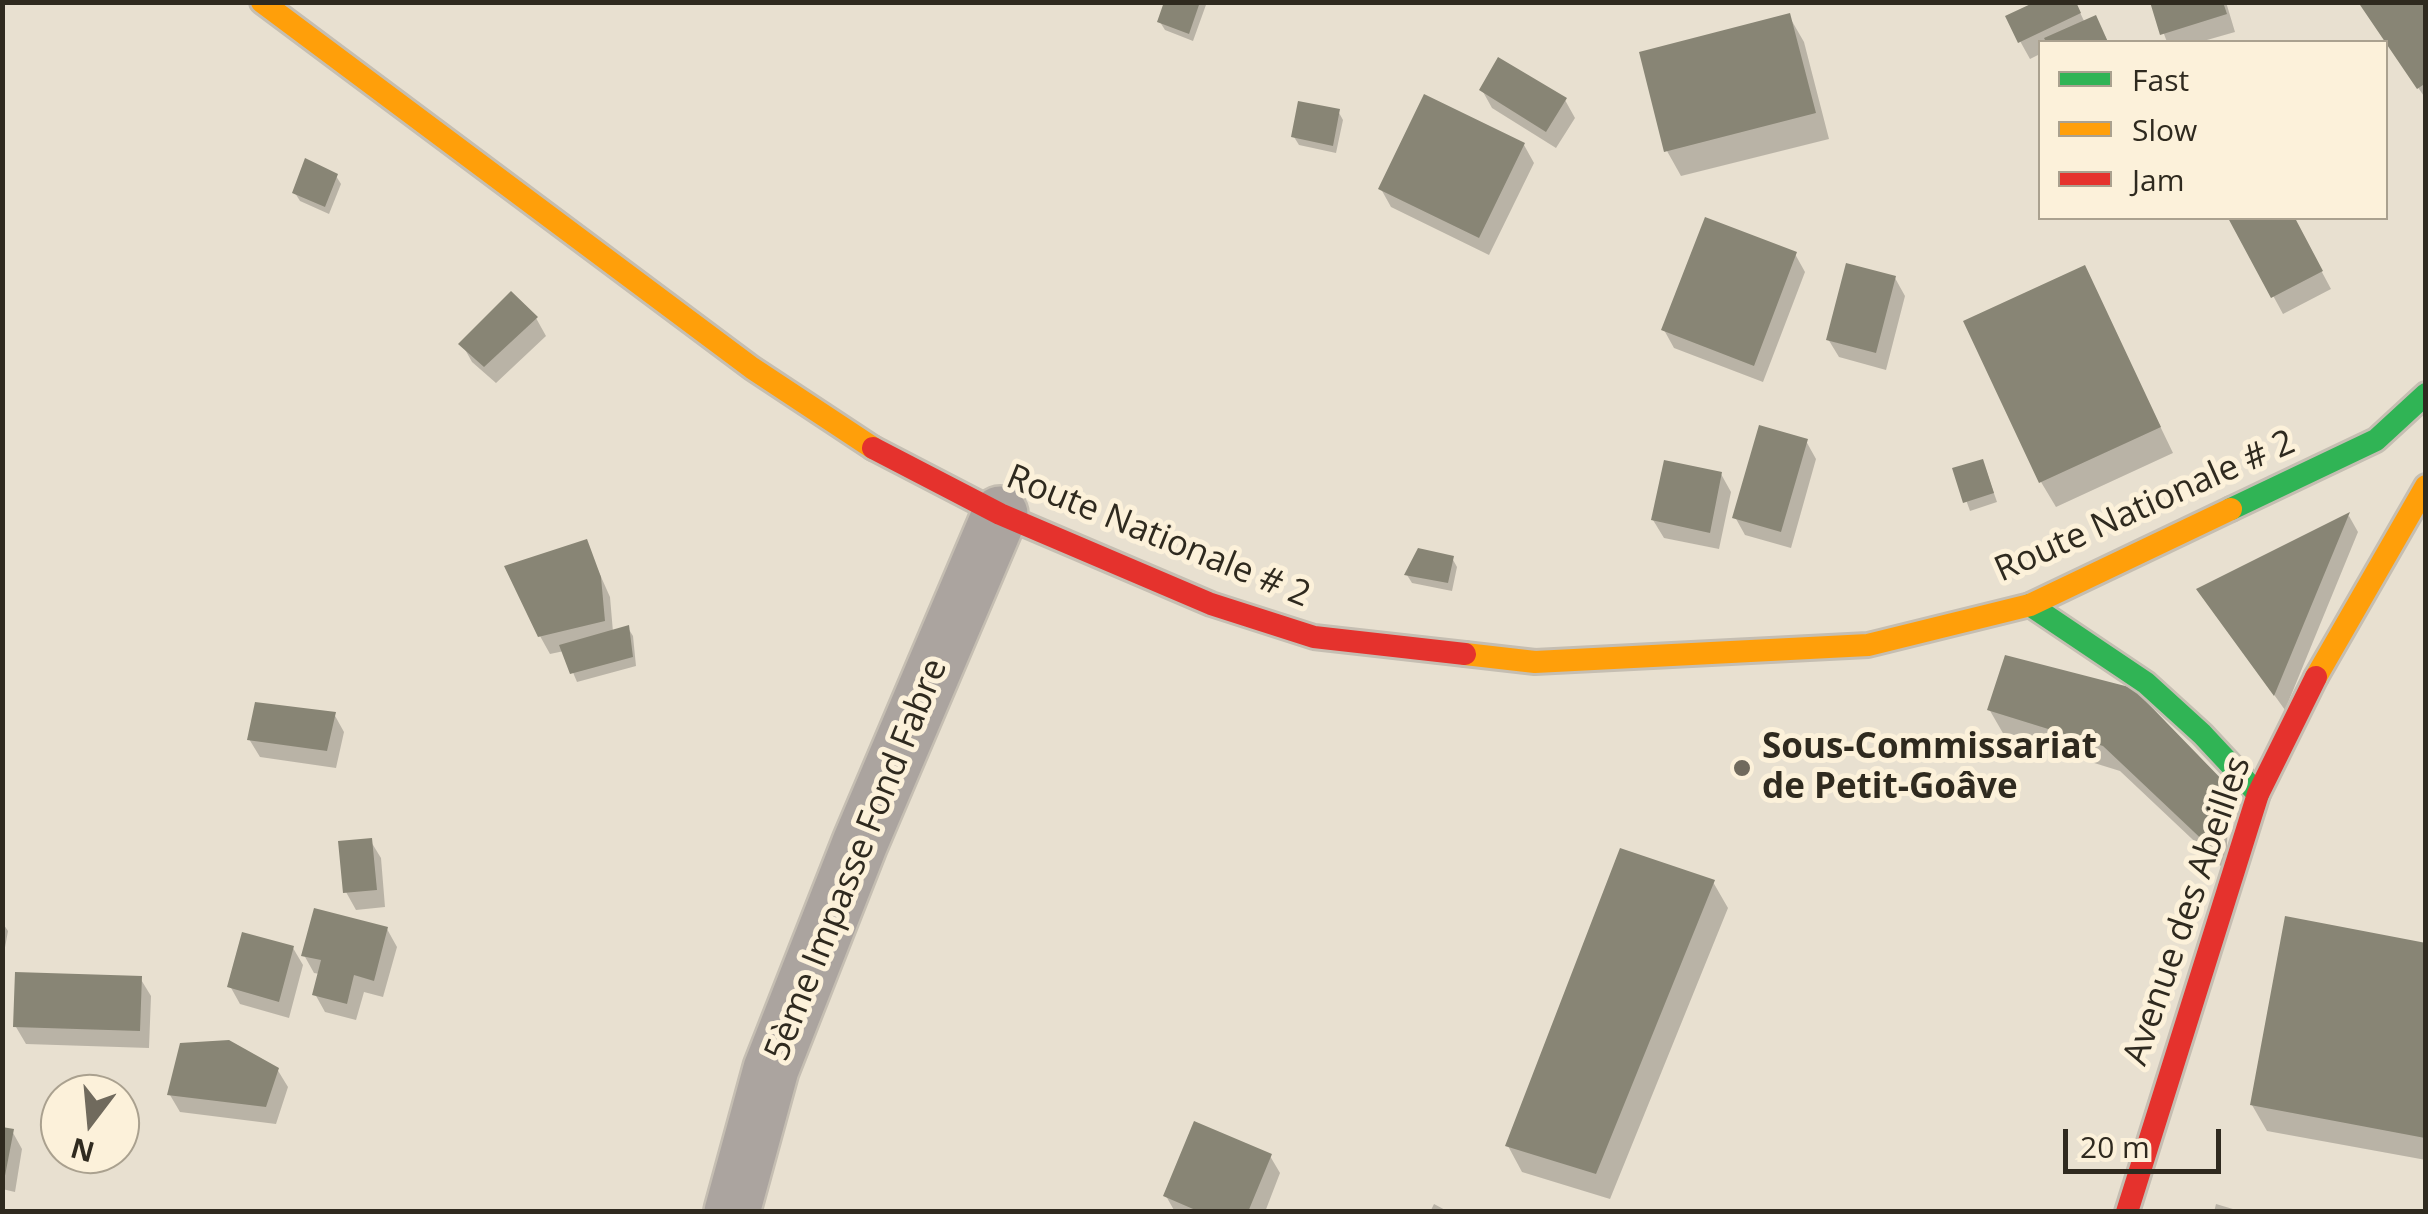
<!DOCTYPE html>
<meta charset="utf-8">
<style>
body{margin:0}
#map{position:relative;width:2428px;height:1214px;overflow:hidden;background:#e8e0d0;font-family:"Open Sans",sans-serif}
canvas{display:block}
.frame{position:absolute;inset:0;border:5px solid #2f2a1f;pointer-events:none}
.legend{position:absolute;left:2038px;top:40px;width:350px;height:180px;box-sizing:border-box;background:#fcf1da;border:2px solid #aaa18f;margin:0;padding:12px 18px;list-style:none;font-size:30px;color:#2f2a1f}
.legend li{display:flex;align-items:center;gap:20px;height:50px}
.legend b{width:50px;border:2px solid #aaa18f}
.north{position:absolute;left:40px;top:1074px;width:100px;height:100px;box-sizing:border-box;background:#fcf1da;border:2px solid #aaa18f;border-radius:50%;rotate:196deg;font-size:28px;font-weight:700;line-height:40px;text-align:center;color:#2f2a1f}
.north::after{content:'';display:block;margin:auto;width:35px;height:45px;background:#706a5d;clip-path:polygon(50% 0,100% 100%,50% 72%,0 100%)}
.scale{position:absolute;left:2063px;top:1129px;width:158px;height:45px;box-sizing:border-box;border:5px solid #2f2a1f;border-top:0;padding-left:12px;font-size:30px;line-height:35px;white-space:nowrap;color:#2f2a1f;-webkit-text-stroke:8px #fcf1da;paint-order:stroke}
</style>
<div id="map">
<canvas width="2428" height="1214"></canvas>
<div class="frame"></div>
<ul class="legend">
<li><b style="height:12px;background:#30b455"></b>Fast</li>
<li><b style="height:12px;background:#ff9f0a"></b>Slow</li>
<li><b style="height:12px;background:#e5322d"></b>Jam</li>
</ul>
<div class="north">N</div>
<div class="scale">20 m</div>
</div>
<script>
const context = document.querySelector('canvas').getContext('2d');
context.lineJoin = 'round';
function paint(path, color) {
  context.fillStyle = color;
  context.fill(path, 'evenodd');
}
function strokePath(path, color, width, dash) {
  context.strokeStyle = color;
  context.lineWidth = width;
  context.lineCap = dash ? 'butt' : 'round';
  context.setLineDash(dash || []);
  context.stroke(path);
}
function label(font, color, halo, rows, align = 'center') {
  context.font = font + ' "Open Sans",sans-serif';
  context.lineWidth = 10;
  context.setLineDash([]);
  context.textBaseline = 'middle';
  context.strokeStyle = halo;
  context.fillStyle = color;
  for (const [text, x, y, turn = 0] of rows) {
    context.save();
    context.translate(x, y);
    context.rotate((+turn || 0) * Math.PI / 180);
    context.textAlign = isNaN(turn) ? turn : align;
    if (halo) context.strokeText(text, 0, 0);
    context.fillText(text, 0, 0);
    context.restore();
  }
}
const shadow = new Path2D(`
 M1167,2H1207L1193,41L1165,30L1160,22Z
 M2075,2L2085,23L2105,36L2108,42H2040V54L2030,59L2020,41Z
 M2152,2H2226L2235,32L2200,42H2167Z
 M2426,2V99L2368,16Z
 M1789,16L1804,42L1829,139L1681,176L1667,151Z
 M1482,90L1565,100L1575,118L1556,148L1492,108Z
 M1338,111L1343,120L1336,153L1299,145L1294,137Z
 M1524,145L1534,163L1489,255L1391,207L1381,189Z
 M336,176L341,184L329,214L300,201L295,193Z
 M2231,218H2293L2331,289L2283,314Z
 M1795,254L1805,272L1763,382L1674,348L1664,330Z
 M2084,268L2173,453L2056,507L2041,482Z
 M1895,278L1905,296L1886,370L1839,357L1828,339Z
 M536,318L546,336L496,383L472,362L462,344Z
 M1806,441L1816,459L1791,548L1745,535L1735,517Z
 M1955,469L1986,470L1997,502L1970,511Z
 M1721,474L1731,492L1719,549L1664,538L1653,520Z
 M2349,516L2358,532L2285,710L2199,590Z
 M586,543L610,597L613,632L628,628L633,636L636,666L577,682L564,651L550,654L540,636Z
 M1452,558L1457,567L1452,591L1412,583L1407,575Z
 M2006,658L2229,790L2226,871L2120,771L2004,735L1989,709Z
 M334,714L344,732L336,768L260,757L249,739Z
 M370,840L381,858L385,907L356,910L346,892Z
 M1713,882L1728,908L1610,1199L1522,1172L1508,1146Z
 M2,922L8,931L2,964Z
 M387,929L397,947L383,997L364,992L356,1020L325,1012L315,994L320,974L314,973L304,955Z
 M2426,945V1160L2267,1131L2252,1105Z
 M293,948L303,965L289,1018L240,1004L230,986Z
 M140,978L151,996L149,1048L26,1044L16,1027Z
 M277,1069L288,1087L276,1124L180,1112L170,1095Z
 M2,1129L12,1131L22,1149L15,1192L2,1189Z
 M1270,1156L1280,1173L1265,1212H1175L1166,1196Z
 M1434,1204L1449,1212H1430Z
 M2216,1204L2243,1212H2214Z`);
const building = new Path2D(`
 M1164,2H1200L1189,34L1157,22Z
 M2035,2H2076L2081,13L2018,43L2005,16Z
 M2150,2H2223L2227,14L2160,35Z
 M2358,2H2426V83L2417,89Z
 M1790,13L1816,113L1664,152L1639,52Z
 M2096,15L2108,42H2046L2044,38Z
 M1498,57L1567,98L1546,132L1479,90Z
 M1424,94L1525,143L1479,238L1378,189Z
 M1298,101L1340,109L1333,146L1291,137Z
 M305,158L338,174L325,207L292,193Z
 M1705,217L1797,252L1754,366L1661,330Z
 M2228,218H2295L2323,271L2271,298Z
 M1846,263L1896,276L1876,353L1826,340Z
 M2085,265L2161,427L2039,483L1963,321Z
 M511,291L538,317L484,367L458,344Z
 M1759,425L1808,439L1781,532L1732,518Z
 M1983,459L1994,493L1963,503L1952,468Z
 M1664,460L1722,472L1710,533L1651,520Z
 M2350,512L2274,696L2196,589Z
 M587,539L601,577L605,621L538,637L504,566Z
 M1418,548L1454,556L1448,583L1404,575Z
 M629,625L633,657L570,674L559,645Z
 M2005,655L2133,688L2231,789L2211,848L2103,746L1987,710Z
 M255,702L336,712L327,751L247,740Z
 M372,838L377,890L343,893L338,841Z
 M1620,848L1715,880L1596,1174L1505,1146Z
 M314,908L388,927L374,981L354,975L347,1004L312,995L321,960L301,956Z
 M2285,916L2426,943L2425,1138L2250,1105Z
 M242,932L294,946L279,1002L227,987Z
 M15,972L142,976L140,1031L13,1027Z
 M229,1040L279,1068L266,1107L167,1095L180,1043Z
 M1194,1121L1272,1154L1248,1212H1200L1163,1196Z
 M2,1127L14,1129L4,1181H2Z`);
const street = new Path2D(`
 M732,1212L771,1069L860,843L1000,514`);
const fast = new Path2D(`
 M2231,509L2376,440L2426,394
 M2030,605L2146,683L2202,734L2258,794`);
const slow = new Path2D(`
 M262,2L752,368L873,448
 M1465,654L1535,662L1868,645L2030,605L2231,509
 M2316,677L2426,486`);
const jam = new Path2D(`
 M873,448L1000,514L1211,604L1314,637L1465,654
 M2127,1212L2258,794L2316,677`);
const markers = [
 [1742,768,10,"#706a5d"]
];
const streetNames = [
 ["Route Nationale # 2",2145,507,-24],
 ["Route Nationale # 2",1158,537,22],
 ["5ème Impasse Fond Fabre",857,860,-68],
 ["Avenue des Abeilles",2188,911,-71]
];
const poiNames = [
 ["Sous-Commissariat",1762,748],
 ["de Petit-Goâve",1762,788]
];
paint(shadow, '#0003');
paint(building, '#888575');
strokePath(street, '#c5beb2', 60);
strokePath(fast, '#c5beb2', 28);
strokePath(slow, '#c5beb2', 28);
strokePath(jam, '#c5beb2', 28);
strokePath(street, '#aba49f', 55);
strokePath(fast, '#30b455', 22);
strokePath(slow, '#ff9f0a', 22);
strokePath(jam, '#e5322d', 22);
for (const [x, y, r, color] of markers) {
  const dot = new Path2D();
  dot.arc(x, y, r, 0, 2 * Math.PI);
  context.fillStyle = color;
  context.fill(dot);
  strokePath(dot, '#fcf1da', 4);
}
label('35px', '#2f2a1f', '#fcf1da', streetNames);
label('bold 35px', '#2f2a1f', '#fcf1da', poiNames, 'left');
</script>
